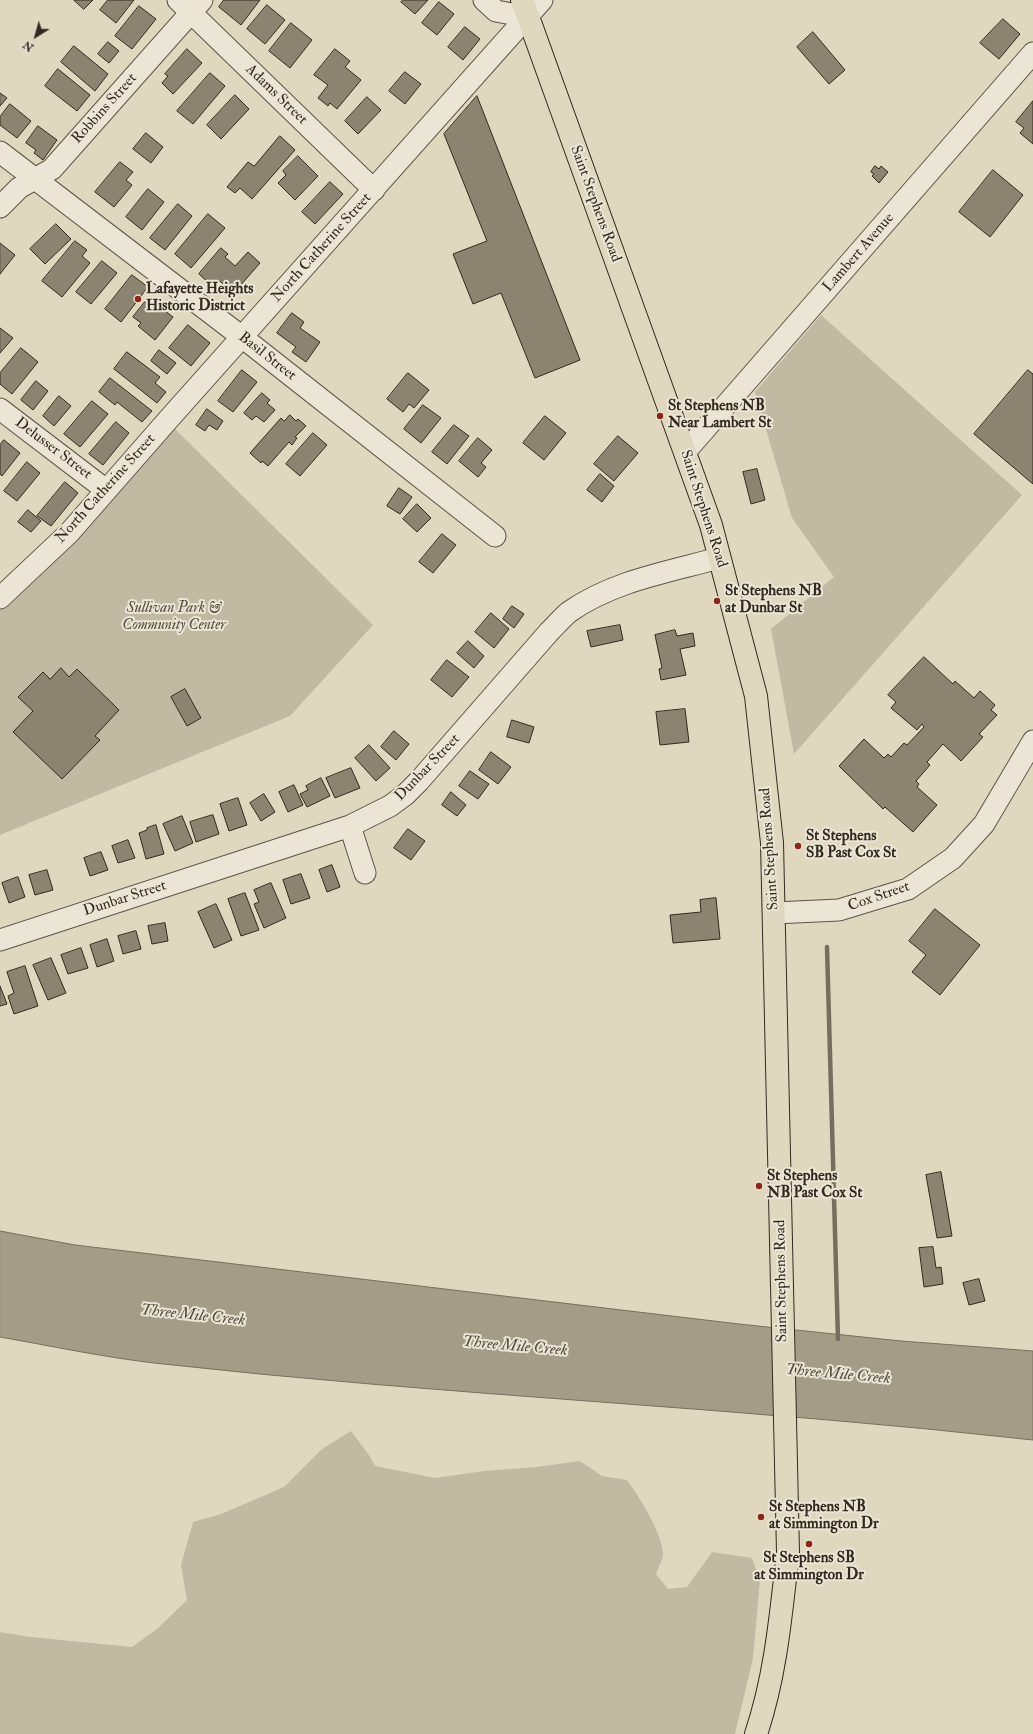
<!DOCTYPE html>
<style>
body{margin:0}
#map{position:relative;width:1033px;height:1734px;overflow:hidden;background:#dfd7be;font-family:"IM FELL Double Pica",serif}
canvas{display:block}
.north{position:absolute;left:16px;top:16px;width:40px;height:40px;-webkit-text-stroke:3px #eae5d5;paint-order:stroke;rotate:217deg;font-size:11px;font-weight:700;line-height:16px;text-align:center;color:#33291e}
.north::after{content:'';display:block;margin:auto;width:14px;height:18px;background:#33291e;clip-path:polygon(50% 0,100% 100%,50% 72%,0 100%)}
</style>
<div id="map">
<canvas width="1033" height="1734"></canvas>
<div class="north">N</div>
</div>
<script>
const context = document.querySelector('canvas').getContext('2d');
context.lineJoin = 'round';
function paint(path, color) {
  context.fillStyle = color;
  context.fill(path, 'evenodd');
}
function strokePath(path, color, width, dash) {
  context.strokeStyle = color;
  context.lineWidth = width;
  context.lineCap = dash ? 'butt' : 'round';
  context.setLineDash(dash || []);
  context.stroke(path);
}
function label(font, color, halo, rows, align = 'center') {
  context.font = font + ' "IM FELL Double Pica",serif';
  context.lineWidth = 4;
  context.setLineDash([]);
  context.textBaseline = 'middle';
  context.strokeStyle = halo;
  context.fillStyle = color;
  for (const [text, x, y, turn = 0] of rows) {
    context.save();
    context.translate(x, y);
    context.rotate((+turn || 0) * Math.PI / 180);
    context.textAlign = isNaN(turn) ? turn : align;
    if (halo) context.strokeText(text, 0, 0);
    context.fillText(text, 0, 0);
    context.restore();
  }
}
const green = new Path2D(`
 M821,315L1022,495L794,754L771,629L834,577L792,518L755,392Z
 M167,421L373,625L290,716L0,835V598Z
 M351,1431L369,1455L375,1466L435,1478L484,1471L536,1467L580,1461L602,1476L627,1480C640,1498 661,1531 663,1553C663,1559 658,1568 656,1574L668,1589L687,1587L712,1552L752,1558L760,1580L753,1658L735,1734H0V1632L31,1637L132,1647L157,1629L187,1600L181,1565L193,1522L221,1514L284,1487L322,1449Z`);
const water = new Path2D(`
 M0,1231L75,1245L739,1324L901,1341L1033,1351V1440C741,1407 447,1396 154,1363C103,1357 51,1346 0,1337Z`);
const stream = new Path2D(`
 M827,947L838,1339`);
const building = new Path2D(`
 M74,0H93L84,9Z
 M108,0H134L116,23L100,10Z
 M224,0H260L241,25L219,7Z
 M403,0H428L415,14L401,2Z
 M439,2L454,14L437,35L422,23Z
 M267,5L285,20L265,44L247,29Z
 M139,6L156,19L132,49L115,36Z
 M1003,19L1020,34L999,59L980,43Z
 M291,23L312,40L290,68L269,51Z
 M465,27L480,39L463,60L448,47Z
 M813,32L845,70L829,84L797,47Z
 M108,42L119,51L109,63L98,54Z
 M74,46L108,74L95,91L61,62Z
 M187,49L202,63L173,94L162,83L168,76L165,74Z
 M335,49L350,61L345,67L361,80L337,109L330,103L328,106L318,98L328,85L314,75Z
 M58,69L90,95L77,111L45,86Z
 M405,72L421,84L405,104L389,91Z
 M210,73L225,86L193,124L177,111Z
 M0,93L7,98L0,106Z
 M235,95L249,109L221,139L207,125Z
 M477,96L580,360L535,378L501,293L473,304L453,254L487,241L444,134Z
 M367,97L381,110L358,134L345,121Z
 M1033,101V144L1020,133L1024,128L1016,122Z
 M10,104L31,121L17,138L0,125V117Z
 M38,126L57,140L43,160L34,153L36,150L26,143Z
 M146,133L163,147L151,163L133,149Z
 M280,136L295,150L252,199L240,188L235,193L227,187L248,162L254,166Z
 M298,156L318,176L295,200L278,183L286,175L283,171Z
 M120,162L133,172L126,180L132,185L114,207L95,192Z
 M875,166L879,169L881,166L888,172L879,183L872,176L874,174L871,172Z
 M993,170L1023,195L990,237L959,212Z
 M330,182L343,194L315,224L302,212Z
 M148,189L164,202L142,230L126,217Z
 M178,204L192,216L165,250L150,238Z
 M208,214L225,228L191,268L175,254Z
 M56,224L71,239L45,264L30,249Z
 M75,241L87,250L82,256L90,263L62,297L42,281Z
 M0,243L15,255L0,274Z
 M221,248L228,254L225,257L235,266L248,252L260,263L233,294L220,281L217,284L215,282L212,286L199,274Z
 M102,261L117,273L91,304L76,292Z
 M132,275L148,287L121,322L105,309Z
 M145,302L153,308L156,304L173,317L155,340L138,326L141,323L133,317Z
 M292,313L304,322L300,328L320,342L306,362L292,352L296,347L277,333Z
 M188,325L210,343L191,366L169,348Z
 M0,328L13,338L0,353Z
 M21,348L38,362L12,394L0,384V373Z
 M159,350L176,363L167,374L151,361Z
 M127,352L160,377L155,383L166,392L157,403L114,369Z
 M242,370L257,382L233,412L218,401Z
 M1028,370L1033,374V484L974,434Z
 M408,373L429,390L414,408L409,404L403,412L387,399Z
 M110,378L152,411L142,422L117,402L115,405L99,392Z
 M36,381L48,391L33,410L21,400Z
 M262,393L270,400L267,403L275,410L264,422L256,416L252,420L244,413Z
 M59,396L71,406L54,426L43,416Z
 M92,401L108,414L80,447L64,434Z
 M423,405L441,418L421,443L404,429Z
 M207,409L223,421L217,430L209,425L205,431L196,425Z
 M290,415L296,421L298,419L306,426L295,437L297,438L292,445L289,442L268,466L262,461L261,463L250,453L281,418L284,421Z
 M545,416L566,433L544,460L523,443Z
 M116,422L129,433L103,465L89,454Z
 M454,425L469,436L447,464L432,452Z
 M313,433L327,445L300,476L286,464Z
 M618,436L638,453L614,481L594,464Z
 M478,438L492,450L481,463L486,467L478,477L459,461Z
 M4,440L20,453L2,476L0,474V445Z
 M27,462L40,473L17,501L4,491Z
 M757,469L765,500L751,504L743,472Z
 M600,474L614,486L602,502L587,490Z
 M65,482L78,493L51,526L37,516Z
 M399,488L412,497L400,514L387,506Z
 M417,504L431,518L417,532L403,519Z
 M28,510L41,521L31,532L18,522Z
 M442,534L456,545L433,573L419,562Z
 M512,606L524,614L514,628L503,619Z
 M491,613L509,629L494,648L475,632Z
 M620,625L623,640L591,647L587,631Z
 M675,630L677,636L693,633L695,646L680,649L686,675L661,680L659,669L662,668L655,635Z
 M468,641L484,656L474,668L457,653Z
 M924,657L953,684L955,681L974,698L980,691L995,705L991,710L997,715L979,734L983,737L961,761L943,744L927,762L930,765L916,781L919,784L917,787L937,805L913,832L885,807L883,809L839,766L864,739L884,758L888,754L891,757L904,743L907,745L924,727L922,724L917,730L891,708L896,702L888,695Z
 M447,660L469,677L452,697L431,680Z
 M61,668L69,677L77,669L119,710L95,736L100,740L62,779L13,732L33,711L18,697L43,672L50,679Z
 M185,689L201,718L187,726L171,697Z
 M685,709L689,742L660,745L656,712Z
 M512,720L534,727L529,743L507,737Z
 M394,731L409,744L396,760L381,747Z
 M369,745L390,768L376,781L355,758Z
 M491,752L511,767L498,784L479,770Z
 M351,768L360,788L335,798L326,778Z
 M470,771L489,784L478,799L459,786Z
 M321,778L330,796L307,807L300,794L308,790L306,786Z
 M294,785L303,805L288,812L279,792Z
 M451,792L466,805L457,816L442,805Z
 M264,794L275,812L261,821L250,803Z
 M238,798L247,825L229,831L220,804Z
 M213,815L219,834L196,842L190,822Z
 M182,816L193,843L175,851L163,824Z
 M156,825L164,854L146,859L139,833L147,830V828Z
 M408,829L425,841L411,860L394,848Z
 M128,840L135,858L118,863L112,846Z
 M101,852L108,870L90,876L84,858Z
 M332,865L340,887L327,892L319,870Z
 M47,870L53,890L35,895L29,875Z
 M301,874L310,898L291,904L283,880Z
 M18,877L25,897L9,903L2,883Z
 M271,883L286,918L264,928L254,904L259,902L254,890Z
 M245,893L259,930L241,936L228,899Z
 M716,898L720,939L673,943L670,915L701,912L700,900Z
 M216,904L232,940L214,948L198,912Z
 M935,909L980,945L940,995L912,972L926,955L909,941Z
 M165,923L168,941L152,944L148,926Z
 M136,931L141,949L123,954L118,936Z
 M107,939L114,961L97,967L90,945Z
 M81,948L88,968L68,974L61,955Z
 M51,958L66,993L48,1000L33,965Z
 M25,966L38,1006L14,1014L8,996L14,993L7,972Z
 M0,986L7,1004L0,1006Z
 M941,1172L952,1236L937,1238L926,1175Z
 M933,1247L936,1268L941,1267L943,1284L924,1287L919,1248Z
 M979,1279L985,1301L969,1305L963,1283Z`);
const minor = new Path2D(`
 M178,0L374,190
 M484,0L496,11L528,17
 M0,152L242,337L495,536
 M0,207L19,188L52,169L202,0
 M0,409L106,490
 M685,452L1033,53
 M0,598L69,533L167,421L542,0
 M350,826L365,873
 M774,913L839,910L908,889L953,858L984,824L1033,741
 M0,940L350,826L390,806L405,795L419,781L549,632C556,625 562,618 569,612C613,581 668,572 719,558`);
const major = new Path2D(`
 M522,0L711,525L756,696L772,843L788,1552C781,1613 776,1675 756,1734`);
const markers = [
 [138,299,4,"#8f2418"],
 [660,416,4,"#8f2418"],
 [717,601,4,"#8f2418"],
 [798,846,4,"#8f2418"],
 [759,1186,4,"#8f2418"],
 [761,1517,4,"#8f2418"],
 [809,1544,4,"#8f2418"]
];
const streetNames = [
 ["Adams Street",276,95,44],
 ["Robbins Street",105,109,-48],
 ["Saint Stephens Road",595,204,70],
 ["North Catherine Street",322,248,-48],
 ["Lambert Avenue",859,253,-49],
 ["Basil Street",267,357,38],
 ["Delusser Street",53,449,37],
 ["North Catherine Street",106,489,-48],
 ["Saint Stephens Road",703,509,72],
 ["Dunbar Street",428,768,-46],
 ["Saint Stephens Road",770,849,-94],
 ["Cox Street",879,897,-19],
 ["Dunbar Street",125,899,-18],
 ["Saint Stephens Road",782,1281,-91]
];
const poiNames = [
 ["Lafayette Heights",146,290],
 ["Historic District",146,307],
 ["St Stephens NB",668,407],
 ["Near Lambert St",668,424],
 ["St Stephens NB",725,592],
 ["at Dunbar St",725,609],
 ["St Stephens",806,837],
 ["SB Past Cox St",806,854],
 ["St Stephens",767,1177],
 ["NB Past Cox St",767,1194],
 ["St Stephens NB",769,1508],
 ["at Simmington Dr",769,1525],
 ["St Stephens SB",809,1559,"center"],
 ["at Simmington Dr",809,1576,"center"]
];
const parkNames = [
 ["Sullivan Park &",174,609],
 ["Community Center",174,626]
];
const waterNames = [
 ["Three Mile Creek",193,1316,6],
 ["Three Mile Creek",515,1347,5],
 ["Three Mile Creek",838,1375,5]
];
paint(green, '#c2b9a3');
paint(water, '#a59c88');
strokePath(water, '#776e5e', 1);
strokePath(stream, '#776e5e', 4.5);
paint(building, '#8c8371');
strokePath(building, '#33291e', 1);
strokePath(minor, '#5e5446', 23);
strokePath(major, '#33291e', 24);
strokePath(minor, '#eae5d5', 21);
strokePath(major, '#dfd7be', 22);
for (const [x, y, r, color] of markers) {
  const dot = new Path2D();
  dot.arc(x, y, r, 0, 2 * Math.PI);
  context.fillStyle = color;
  context.fill(dot);
  strokePath(dot, '#eae5d5', 1.5);
}
label('15px', '#33291e', '#eae5d5', streetNames);
label('bold 15px', '#33291e', '#eae5d5', poiNames, 'left');
label('italic 15px', '#574d3f', '#eae5d5', parkNames);
label('italic 16px', '#554c3e', '#eae5d5', waterNames);
</script>
